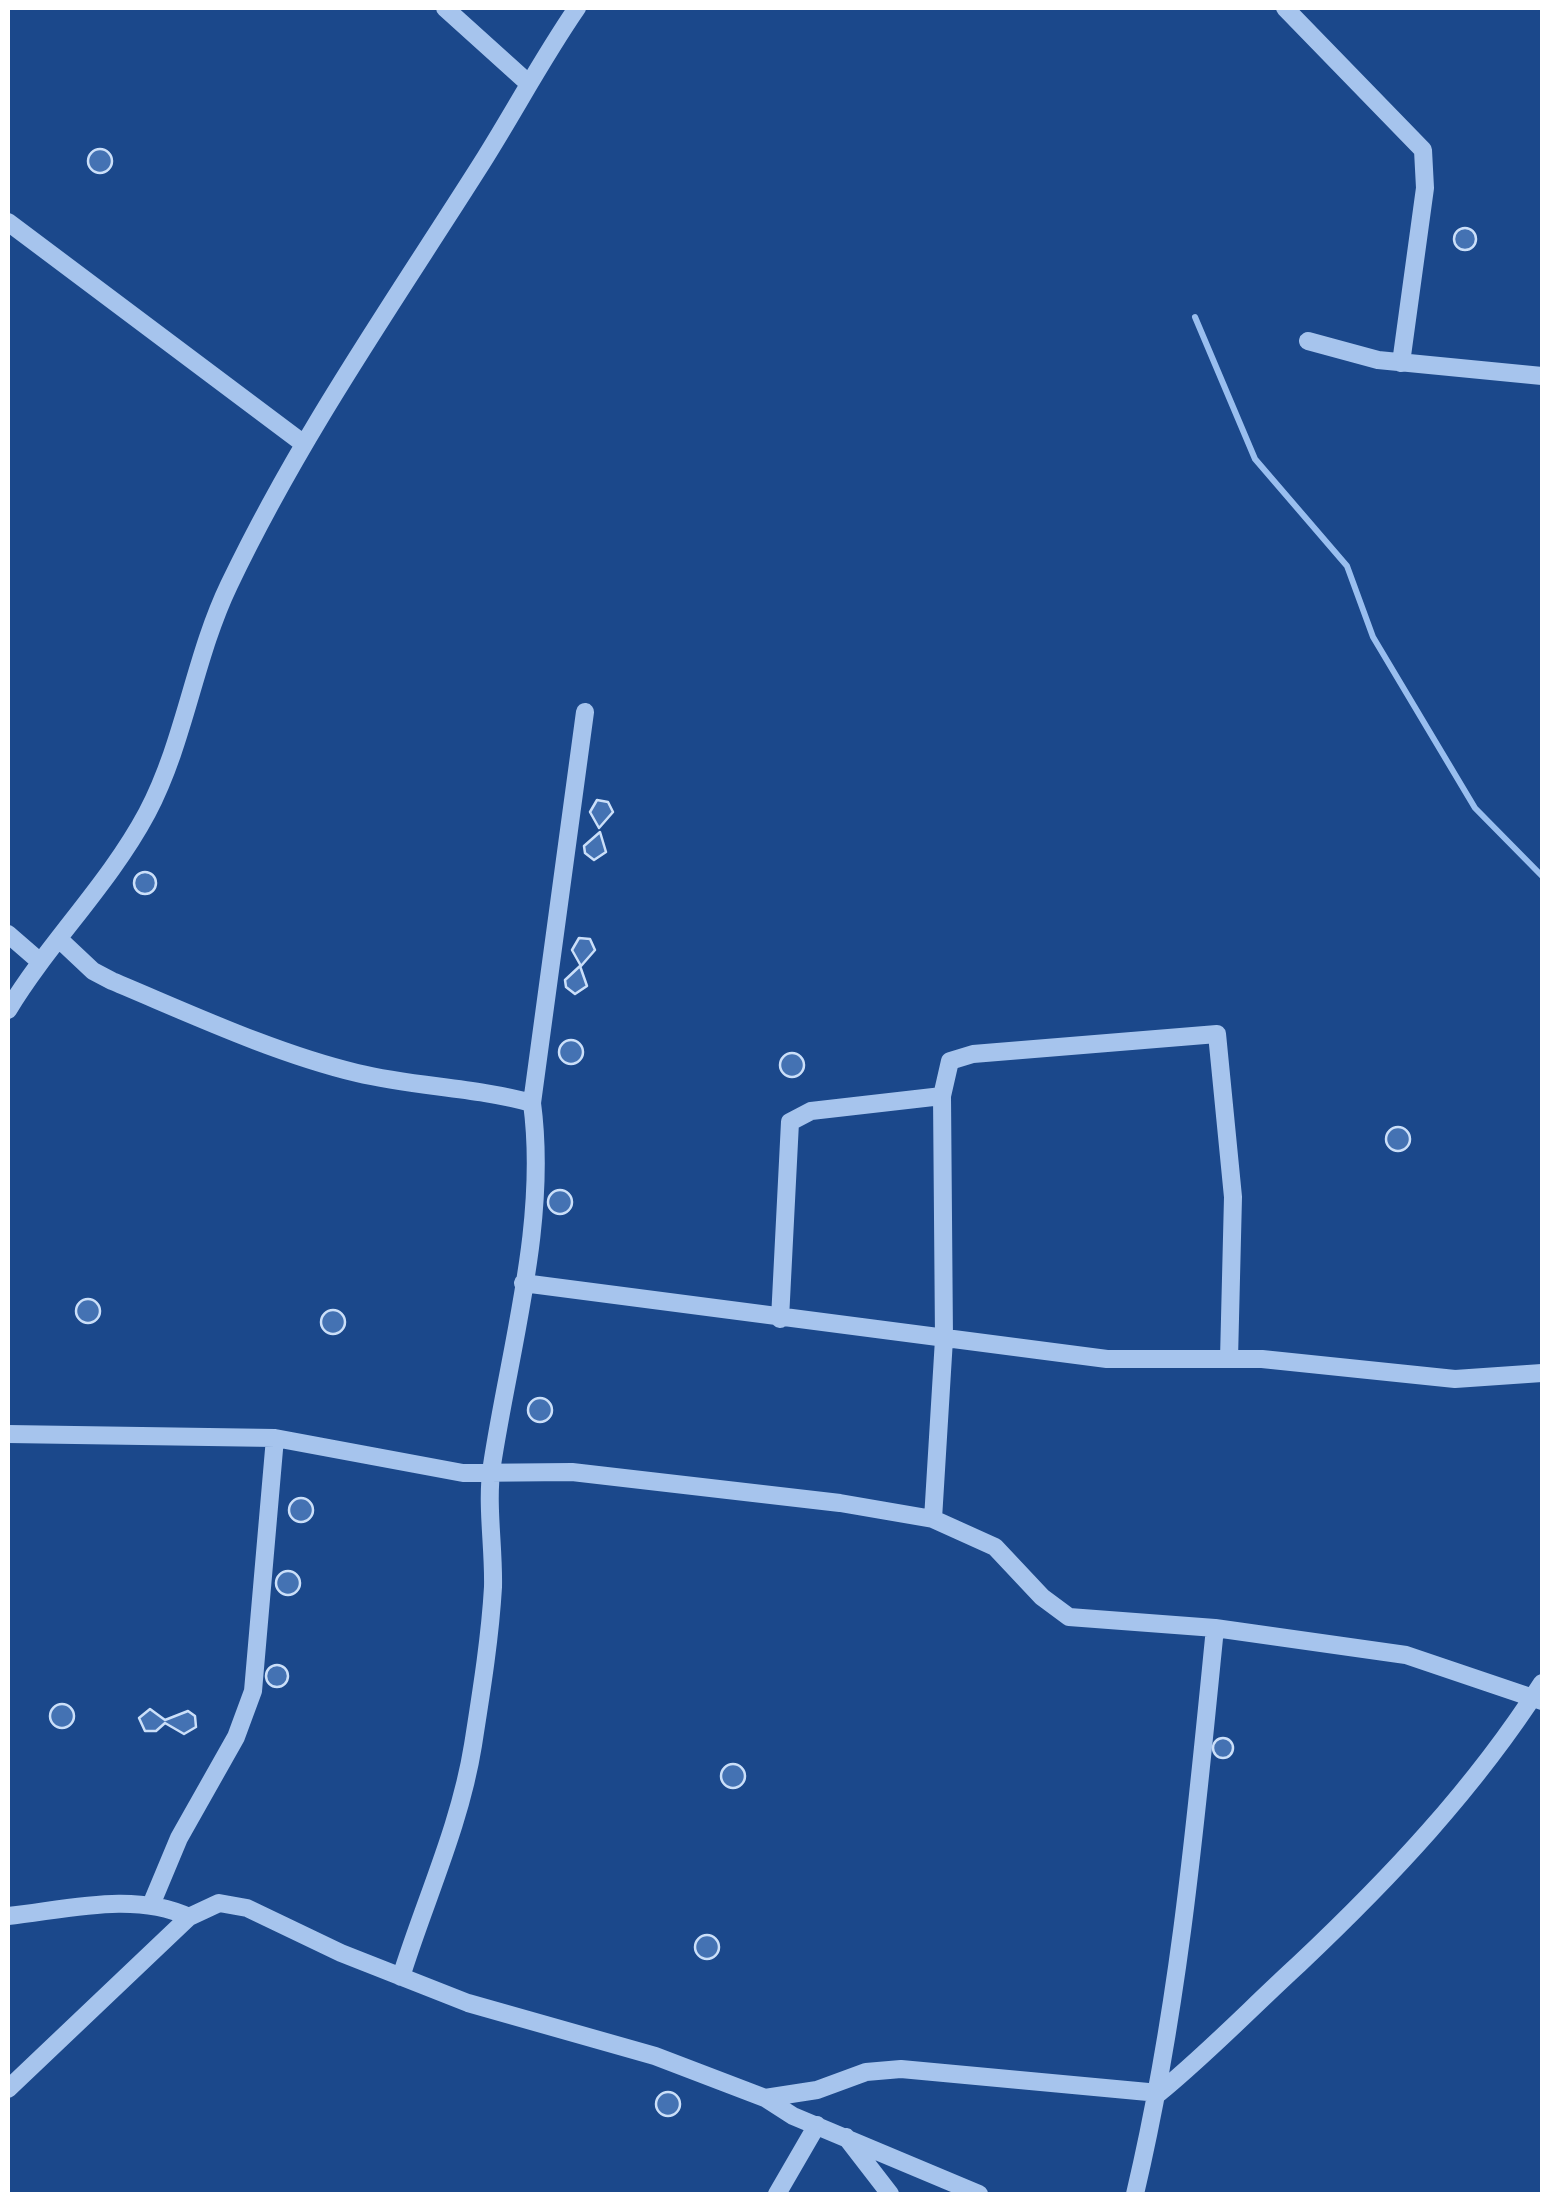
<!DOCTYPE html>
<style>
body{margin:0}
#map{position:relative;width:1550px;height:2202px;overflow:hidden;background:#1b488b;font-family:Mulish,sans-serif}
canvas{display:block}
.frame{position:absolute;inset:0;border:10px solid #fff;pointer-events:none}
</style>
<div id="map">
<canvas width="1550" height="2202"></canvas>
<div class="frame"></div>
</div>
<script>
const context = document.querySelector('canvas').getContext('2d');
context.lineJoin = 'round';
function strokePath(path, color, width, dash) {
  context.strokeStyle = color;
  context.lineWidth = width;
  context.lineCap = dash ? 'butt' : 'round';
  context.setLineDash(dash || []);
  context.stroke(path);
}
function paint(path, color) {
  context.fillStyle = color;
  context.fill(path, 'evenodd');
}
const stream = new Path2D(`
 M1195,317L1255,459L1347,566L1373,637L1475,808L1542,876`);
const building = new Path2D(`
 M88 161a12 12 0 1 1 24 0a12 12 0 1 1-24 0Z
 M1454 239a11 11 0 1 1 22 0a11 11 0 1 1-22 0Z
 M597,800L608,802L613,812L599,828L590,812Z
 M600,832L606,852L594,860L585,853L584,846Z
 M134 883a11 11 0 1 1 22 0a11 11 0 1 1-22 0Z
 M579,938L590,939L595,950L581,966L572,950Z
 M580,966L587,986L575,994L566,987L565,980Z
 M559 1052a12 12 0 1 1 24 0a12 12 0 1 1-24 0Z
 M780 1065a12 12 0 1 1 24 0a12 12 0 1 1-24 0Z
 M1386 1139a12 12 0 1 1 24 0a12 12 0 1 1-24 0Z
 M548 1202a12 12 0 1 1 24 0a12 12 0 1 1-24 0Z
 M76 1311a12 12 0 1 1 24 0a12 12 0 1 1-24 0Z
 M321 1322a12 12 0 1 1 24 0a12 12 0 1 1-24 0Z
 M528 1410a12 12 0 1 1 24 0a12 12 0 1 1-24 0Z
 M289 1510a12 12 0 1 1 24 0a12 12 0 1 1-24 0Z
 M276 1583a12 12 0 1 1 24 0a12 12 0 1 1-24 0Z
 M266 1676a11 11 0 1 1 22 0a11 11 0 1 1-22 0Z
 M50 1716a12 12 0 1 1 24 0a12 12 0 1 1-24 0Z
 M150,1709L165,1720L188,1711L195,1716L196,1727L184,1734L165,1723L156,1731H145L139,1718Z
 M1213 1748a10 10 0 1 1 20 0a10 10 0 1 1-20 0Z
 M721 1776a12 12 0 1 1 24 0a12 12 0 1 1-24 0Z
 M695 1947a12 12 0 1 1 24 0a12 12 0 1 1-24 0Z
 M656 2104a12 12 0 1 1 24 0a12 12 0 1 1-24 0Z`);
const minor = new Path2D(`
 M445,8L527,82
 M1285,8L1423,150L1425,188L1401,363
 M8,222L304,444
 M1308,341L1378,360L1542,376
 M8,934L38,960
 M59,939L93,971L112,981C191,1014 274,1053 357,1073C415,1087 474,1087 532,1103C548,1222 510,1347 492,1465C486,1504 494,1547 493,1587C490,1639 481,1694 473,1745C460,1826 425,1900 401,1977
 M8,1010C50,941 109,884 147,813C185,741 194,658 229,585C299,438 391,306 478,169C512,116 541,60 577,8
 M532,1103L585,712
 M523,1283L1107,1359H1262L1455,1379L1542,1373
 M780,1319L790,1122L811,1111L942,1096
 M8,1434L275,1438L463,1473L572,1472L840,1503L933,1519L944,1339L942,1096L950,1061L973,1054L1217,1034L1233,1197L1229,1359
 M933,1519L995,1547L1042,1597L1069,1617L1215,1628L1406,1655L1542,1701
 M151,1905L179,1838L236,1737L253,1691L275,1438
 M8,1916C65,1910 134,1891 189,1917
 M8,2089L189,1917L219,1903L247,1908L341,1953L468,2003L655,2056L765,2098L793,2116L979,2194
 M765,2098L817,2090L866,2072L901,2069L1159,2093C1208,2053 1252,2007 1299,1964C1390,1878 1474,1789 1542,1683
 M846,2137L890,2194
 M777,2194L817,2125
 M1135,2194C1179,2008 1196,1819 1215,1628`);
strokePath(stream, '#99beef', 6);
paint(building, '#4472b3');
strokePath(building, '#cbdff9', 2.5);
strokePath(minor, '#a6c4ed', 18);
</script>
